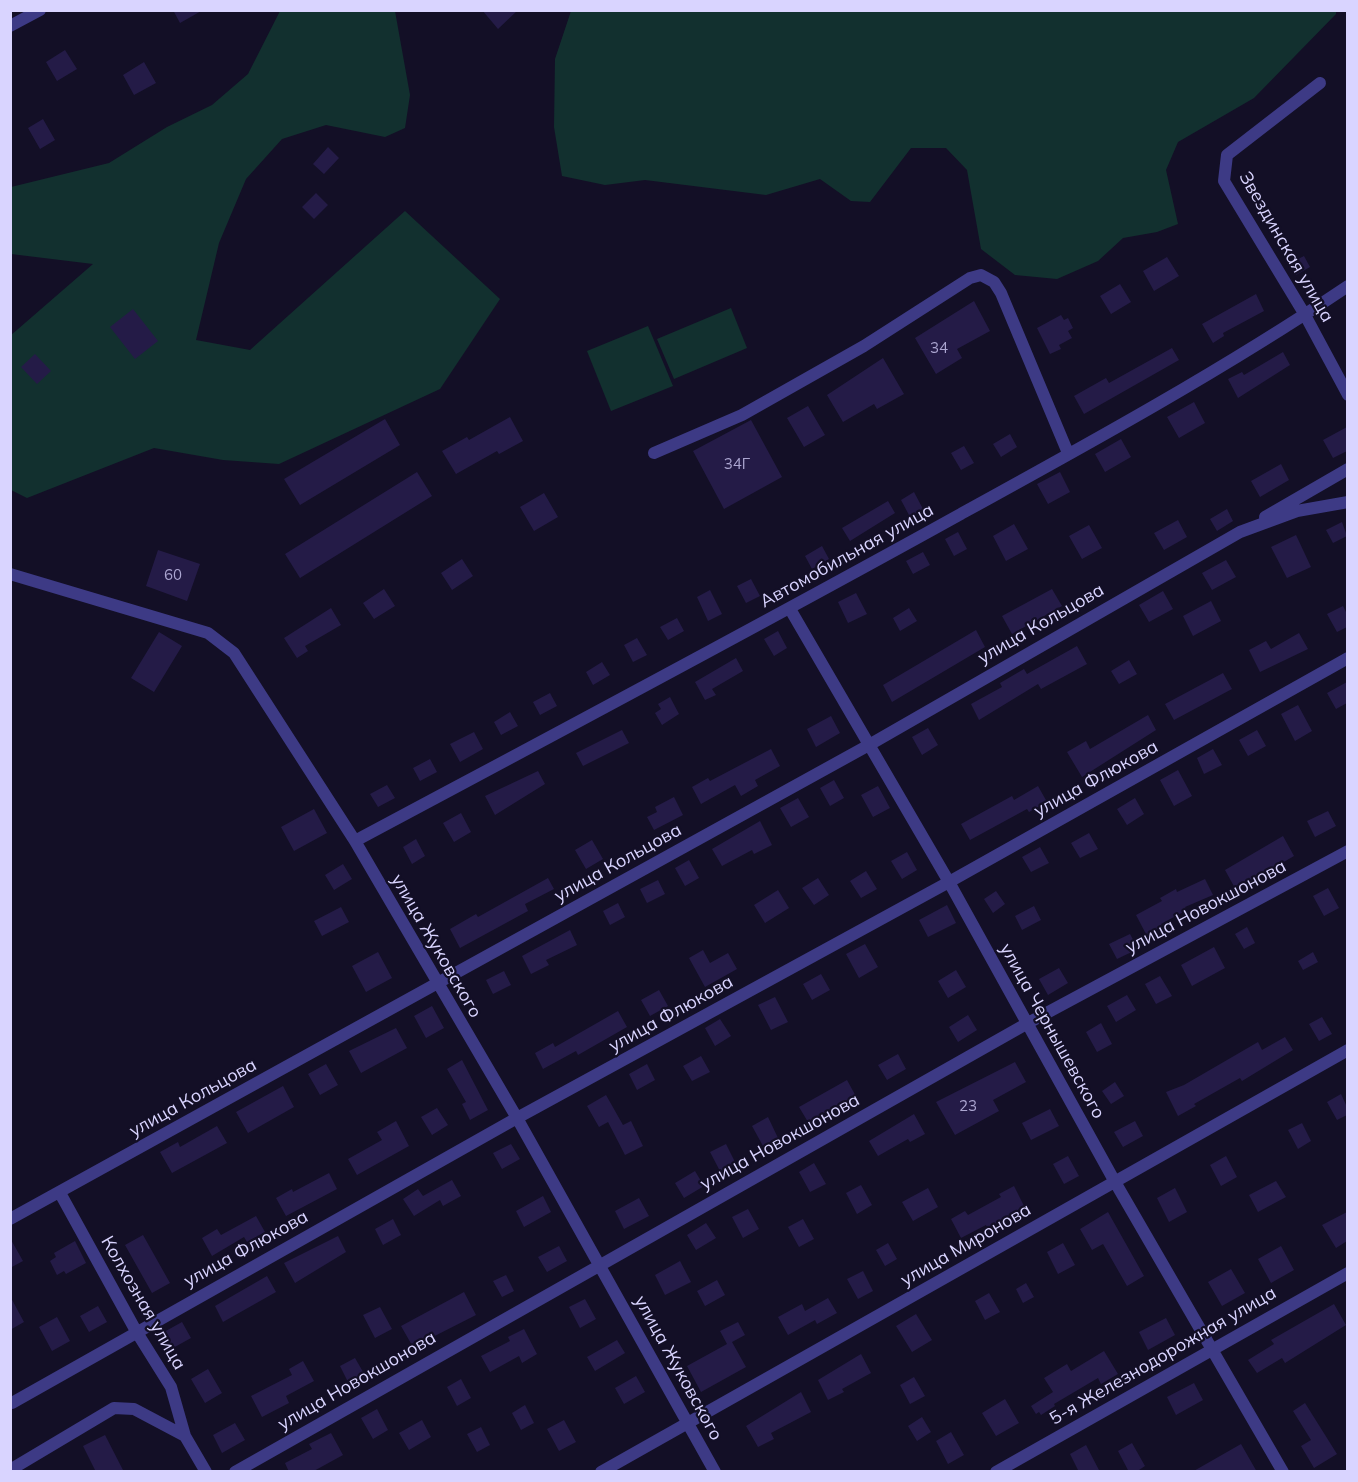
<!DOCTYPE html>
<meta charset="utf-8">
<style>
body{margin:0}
#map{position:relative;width:1358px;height:1482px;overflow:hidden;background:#130f26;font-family:Mulish,sans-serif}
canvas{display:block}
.frame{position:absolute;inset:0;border:12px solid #d9d4ff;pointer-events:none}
</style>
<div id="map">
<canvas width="1358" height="1482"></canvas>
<div class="frame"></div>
</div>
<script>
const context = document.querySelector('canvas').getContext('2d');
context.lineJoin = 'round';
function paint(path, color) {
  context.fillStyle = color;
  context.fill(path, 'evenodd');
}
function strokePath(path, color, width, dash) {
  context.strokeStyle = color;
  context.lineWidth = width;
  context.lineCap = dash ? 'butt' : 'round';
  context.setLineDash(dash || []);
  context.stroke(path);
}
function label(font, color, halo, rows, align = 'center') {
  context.font = font + ' Mulish,sans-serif';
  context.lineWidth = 4.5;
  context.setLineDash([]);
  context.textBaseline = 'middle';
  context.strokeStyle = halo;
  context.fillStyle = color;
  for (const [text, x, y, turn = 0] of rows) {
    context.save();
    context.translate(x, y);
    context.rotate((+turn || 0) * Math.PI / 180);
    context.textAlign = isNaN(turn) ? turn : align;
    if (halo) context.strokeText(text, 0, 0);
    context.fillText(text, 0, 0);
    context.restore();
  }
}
const green = new Path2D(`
 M280,11H395L410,95L405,128L385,137L326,125L282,139L246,179L219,243L196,340L250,350L405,211L500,299L440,389L279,464L223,460L154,448L27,498L11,490L10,336L93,264L11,254V187L109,163L167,127L212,105L248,74Z
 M571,11L1336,10V14L1254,98L1178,142L1166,170L1178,224L1157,232L1123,238L1098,261L1057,279L1015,275L981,249L967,170L946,148H911L870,202L851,201L820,179L766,195L645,180L605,185L562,176L554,127L555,59Z
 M731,308L747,348L674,379L657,339Z
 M648,326L673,386L611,411L587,351Z`);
const building = new Path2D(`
 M173,10H203L180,23Z
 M482,10H518L498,29Z
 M65,50L77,69L57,81L46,62Z
 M144,62L156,83L134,95L123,75Z
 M43,119L55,140L40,149L28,128Z
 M328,147L339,158L324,174L313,164Z
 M316,193L328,205L314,219L302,207Z
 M1304,256L1310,267L1296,275L1290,263Z
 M1167,257L1179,276L1154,291L1143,271Z
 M1120,284L1131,302L1111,314L1100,296Z
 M1256,294L1264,311L1223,333L1224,336L1213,343L1202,324Z
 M974,301L990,331L957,349L962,358L936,374L915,338Z
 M133,309L158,341L135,359L110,327Z
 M1061,315L1064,320L1068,318L1073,328L1068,331L1072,338L1059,345L1061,349L1050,354L1037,328Z
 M1172,348L1179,360L1084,414L1074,396L1106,378L1109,383Z
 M1283,352L1290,365L1238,398L1228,379L1242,372L1244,375Z
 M35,354L51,371L37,384L21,367Z
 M883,358L904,394L877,409L874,404L843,422L827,395Z
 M1194,402L1205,423L1179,438L1167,417Z
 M808,406L825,435L804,447L787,418Z
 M510,417L523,441L499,454L497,451L456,474L442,451L467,437L469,440Z
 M385,419L400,445L300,505L284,479Z
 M751,420L782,477L724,509L693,451Z
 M1347,427V451L1333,458L1323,440Z
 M1010,434L1017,447L1001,457L993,444Z
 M1121,439L1131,457L1105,472L1095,454Z
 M964,446L974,463L961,470L951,453Z
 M1281,464L1289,480L1260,497L1251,481Z
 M417,472L432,496L300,578L285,554Z
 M1060,472L1070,492L1048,504L1037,484Z
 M914,492L923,509L910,517L901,500Z
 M544,493L558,517L534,531L520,507Z
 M888,501L895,513L850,541L842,528Z
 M1227,509L1233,521L1217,531L1210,519Z
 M1178,520L1187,537L1164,550L1154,533Z
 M1342,522L1347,536L1333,543L1326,530Z
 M1014,524L1028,549L1006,561L993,536Z
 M1089,525L1102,548L1082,559L1069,536Z
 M958,532L967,549L954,556L945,539Z
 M1296,535L1311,567L1287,578L1271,547Z
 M822,546L829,559L812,569L805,556Z
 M158,550L200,564L187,601L146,586Z
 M923,552L930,565L913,574L906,561Z
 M462,559L473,576L452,590L441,573Z
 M1226,560L1236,577L1212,590L1202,573Z
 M751,579L760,596L746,603L737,586Z
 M384,589L395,606L374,619L363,603Z
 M1052,589L1062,606L1012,634L1002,616Z
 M710,590L722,614L708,621L697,597Z
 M1163,591L1173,609L1149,622L1139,605Z
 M856,593L867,614L848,623L838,602Z
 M1211,601L1221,621L1193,636L1183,616Z
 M1343,606L1347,614V627L1337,632L1327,614Z
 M331,608L341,625L305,646L308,651L297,658L284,638Z
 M909,608L917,621L900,631L893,618Z
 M677,618L684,631L668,640L660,627Z
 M976,630L985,647L892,702L883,685Z
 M778,631L787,648L774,656L764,639Z
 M159,632L182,646L154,692L131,678Z
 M1299,633L1308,649L1260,672L1249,650L1266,641L1271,649Z
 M637,638L647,655L633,662L624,645Z
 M1077,646L1087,664L1041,689L1038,684L979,720L971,704L1002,687L1000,683L1024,669L1027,674Z
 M736,658L743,671L712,689L716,695L705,700L695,682Z
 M1129,660L1137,674L1119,684L1111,671Z
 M602,662L610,675L593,685L586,672Z
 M1223,673L1232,689L1174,720L1165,704Z
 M1347,682V703L1336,709L1327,693Z
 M550,693L557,706L540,715L533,702Z
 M670,697L679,714L662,725L655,713L661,709L658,704Z
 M1298,705L1312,731L1295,741L1281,714Z
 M510,712L518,726L501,735L494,722Z
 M1148,715L1156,730L1082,777L1067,752L1086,741L1090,749Z
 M831,716L840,733L816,747L807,729Z
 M928,728L938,745L922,755L912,737Z
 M622,730L629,743L583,766L576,753Z
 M1257,730L1266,746L1248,756L1239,740Z
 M474,732L483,749L460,762L450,744Z
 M771,749L780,766L755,780L758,786L741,796L735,785L701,804L692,787L708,778L710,781Z
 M1213,749L1222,765L1204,774L1197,758Z
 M430,759L437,772L420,781L413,768Z
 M1178,770L1192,796L1174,806L1160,780Z
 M538,771L545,784L495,815L485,796Z
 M834,780L844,798L830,806L820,788Z
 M387,785L395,798L378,807L370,794Z
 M878,786L890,808L873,817L861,795Z
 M1038,786L1047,802L1029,812L1027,809L970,840L961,824L1012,796L1014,800Z
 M674,797L683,815L654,830L647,817L657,812L655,807Z
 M798,798L809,817L791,827L780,808Z
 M1135,798L1144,814L1127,825L1117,809Z
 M314,809L327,833L294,851L281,827Z
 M1328,811L1336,826L1315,837L1307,821Z
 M461,813L471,832L454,842L443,823Z
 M760,821L772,845L754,854L752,850L722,866L712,849Z
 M1089,833L1098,849L1080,858L1071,843Z
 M1283,836L1294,856L1236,890L1225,870Z
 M416,839L425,856L412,864L403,847Z
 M592,840L603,859L586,869L575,850Z
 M1040,847L1049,863L1031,872L1022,857Z
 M907,852L917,870L902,879L891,861Z
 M689,860L699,878L685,886L675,868Z
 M343,864L352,879L334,890L325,875Z
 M866,871L877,889L861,898L850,881Z
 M548,878L554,889L525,904L528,911L460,948L450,929L476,914L478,917Z
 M818,878L829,895L814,905L802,888Z
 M1205,879L1213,895L1185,907L1187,910L1161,924L1162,927L1147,936L1136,915L1162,901L1160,898L1176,889L1177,892Z
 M658,880L665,894L647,903L640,889Z
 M1328,888L1339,908L1324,916L1313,896Z
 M778,890L789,908L765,923L754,905Z
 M996,891L1005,904L993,913L984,899Z
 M618,903L625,917L610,925L603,911Z
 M947,905L956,923L928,937L919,920Z
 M1034,906L1041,920L1022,930L1015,916Z
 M341,907L349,922L322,936L314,921Z
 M1247,927L1255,943L1244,949L1235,934Z
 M570,930L577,945L546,960L549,965L531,974L522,956Z
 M1130,934L1138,949L1117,959L1109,944Z
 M865,944L878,967L859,978L846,954Z
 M1214,947L1225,968L1192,986L1181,965Z
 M703,950L710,963L728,953L737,969L705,987L689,958Z
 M378,952L392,978L366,992L352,966Z
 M1313,952L1318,962L1303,970L1298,961Z
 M1059,968L1068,983L1048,995L1039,979Z
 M956,970L966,987L948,998L938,981Z
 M504,971L511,985L493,994L486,980Z
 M821,974L830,990L812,1000L803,984Z
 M1160,976L1172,996L1156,1004L1145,984Z
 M659,990L668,1006L650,1016L641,1000Z
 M1127,995L1136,1010L1116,1022L1107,1006Z
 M775,997L788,1022L771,1030L758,1005Z
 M432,1006L444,1028L426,1038L414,1016Z
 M618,1011L627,1027L578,1055L576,1051L543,1069L535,1053L553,1043L555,1047Z
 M968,1015L977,1030L958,1042L949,1027Z
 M1322,1017L1332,1034L1319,1041L1309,1024Z
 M720,1019L731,1036L715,1046L705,1028Z
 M1101,1023L1112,1044L1097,1052L1086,1032Z
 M396,1028L407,1048L361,1073L349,1051Z
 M1285,1037L1293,1050L1242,1081L1240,1078L1194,1104L1196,1106L1178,1116L1166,1092L1184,1085L1258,1042L1262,1050Z
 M898,1054L906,1069L887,1080L878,1065Z
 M701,1056L710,1072L692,1081L683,1066Z
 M462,1060L488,1110L470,1120L462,1104L466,1102L447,1069Z
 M1015,1062L1026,1082L993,1100L999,1111L955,1135L936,1102Z
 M326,1064L338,1085L320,1095L308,1074Z
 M647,1064L655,1080L637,1090L629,1074Z
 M847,1080L858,1100L843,1109L841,1104L808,1122L799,1107Z
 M1115,1082L1124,1096L1111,1104L1102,1091Z
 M283,1086L294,1107L248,1133L236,1112Z
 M1341,1094L1347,1107V1115L1337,1120L1327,1102Z
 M606,1095L623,1125L631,1121L643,1146L625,1155L608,1122L599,1127L587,1106Z
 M437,1108L448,1125L432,1135L421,1117Z
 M1050,1109L1059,1126L1031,1140L1022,1123Z
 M914,1114L925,1134L910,1142L908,1139L878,1156L869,1141Z
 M768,1117L778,1138L763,1146L752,1126Z
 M396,1121L409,1146L357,1175L348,1159L382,1140L377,1132Z
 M1135,1121L1143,1136L1123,1147L1114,1132Z
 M1302,1123L1311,1141L1298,1149L1288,1130Z
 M217,1126L227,1143L172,1173L160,1152L178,1142L180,1147Z
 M511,1144L520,1159L502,1169L493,1153Z
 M726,1144L736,1164L721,1173L710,1152Z
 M1068,1156L1079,1176L1064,1184L1053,1164Z
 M1226,1156L1237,1177L1221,1186L1210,1165Z
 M814,1163L826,1184L810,1192L799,1172Z
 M695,1171L704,1186L684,1198L675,1183Z
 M329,1173L337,1189L286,1216L276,1198L292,1189L293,1192Z
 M452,1180L461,1196L443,1206L440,1200L414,1216L403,1199L418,1189L423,1196Z
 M1276,1181L1286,1197L1258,1212L1249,1195Z
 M861,1185L872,1205L857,1214L846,1193Z
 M1014,1186L1024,1206L988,1229L986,1225L961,1238L951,1219L965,1211L968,1215L1001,1197L999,1194Z
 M928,1188L938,1207L913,1221L902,1202Z
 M1175,1188L1187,1212L1169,1222L1157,1198Z
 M543,1196L551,1212L524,1227L516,1211Z
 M639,1198L649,1216L624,1229L615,1211Z
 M748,1209L759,1229L743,1238L732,1217Z
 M1108,1212L1144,1276L1127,1286L1103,1244L1092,1250L1080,1229Z
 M1347,1212V1241L1336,1248L1322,1225Z
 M256,1216L265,1232L247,1242L244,1237L212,1256L202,1238L217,1229L221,1235Z
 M393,1219L401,1235L383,1245L375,1229Z
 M803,1219L814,1239L799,1247L788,1227Z
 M706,1223L716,1238L696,1250L687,1235Z
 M143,1235L170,1283L152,1293L125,1245Z
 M338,1236L346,1252L295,1283L284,1263Z
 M10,1238L23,1261L10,1268Z
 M75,1241L86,1263L66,1274L64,1271L57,1275L50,1261L56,1257L54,1253Z
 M888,1243L897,1259L885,1266L876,1250Z
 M1063,1243L1075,1265L1058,1274L1047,1252Z
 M559,1246L567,1261L547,1272L538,1257Z
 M1281,1246L1294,1270L1271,1283L1258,1259Z
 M680,1261L691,1282L665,1295L655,1275Z
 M1231,1269L1245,1293L1222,1306L1208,1282Z
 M863,1271L873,1291L858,1299L847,1279Z
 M506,1275L514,1291L502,1297L493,1281Z
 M267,1276L276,1292L223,1322L215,1306Z
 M717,1280L725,1295L705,1306L697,1291Z
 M1026,1283L1034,1297L1023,1303L1016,1289Z
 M464,1292L476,1315L413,1347L401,1326Z
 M989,1293L1000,1312L985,1320L975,1301Z
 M10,1296L24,1322L10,1330Z
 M828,1298L837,1313L817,1324L815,1320L788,1335L778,1317L802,1304L805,1311Z
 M585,1299L596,1319L580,1328L569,1307Z
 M1334,1304L1346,1325L1285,1363L1282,1358L1257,1373L1248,1360L1274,1344L1271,1340Z
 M98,1306L107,1322L89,1332L80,1316Z
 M380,1307L392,1329L375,1338L363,1315Z
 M916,1314L932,1340L912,1352L896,1326Z
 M57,1317L70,1341L52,1351L39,1327Z
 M1166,1318L1175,1335L1148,1350L1139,1332Z
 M182,1322L191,1338L173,1348L164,1332Z
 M738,1322L745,1335L732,1342L746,1367L701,1392L687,1366L727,1344L720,1331Z
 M524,1329L537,1354L522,1363L519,1356L490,1372L481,1356L510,1341L508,1337Z
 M617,1340L625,1353L595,1371L587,1357Z
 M1104,1351L1118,1374L1101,1384L1098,1378L1054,1404L1055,1406L1041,1415L1039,1412L1036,1414L1031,1406L1053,1392L1044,1378L1067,1364L1071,1371Z
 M861,1354L871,1373L842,1389L844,1392L828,1400L818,1380Z
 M355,1358L366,1377L350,1386L340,1366Z
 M303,1361L314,1381L286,1396L289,1403L262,1417L251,1396L292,1375L289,1369Z
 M208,1369L222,1393L205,1403L191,1379Z
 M636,1376L645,1392L624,1404L615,1388Z
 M914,1377L925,1396L910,1404L900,1385Z
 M461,1379L471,1398L457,1406L447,1387Z
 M1194,1383L1203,1400L1176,1415L1167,1397Z
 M801,1392L811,1412L771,1433L774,1439L758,1447L746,1426Z
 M1005,1399L1019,1423L996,1436L982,1413Z
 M1305,1403L1337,1454L1314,1468L1301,1446L1311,1440L1293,1411Z
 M525,1405L534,1423L521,1430L512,1413Z
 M377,1409L388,1430L373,1439L361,1418Z
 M922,1417L931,1432L917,1441L908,1426Z
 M422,1420L431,1437L409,1450L399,1433Z
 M564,1420L576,1442L559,1451L547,1429Z
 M235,1423L245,1440L222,1453L213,1435Z
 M481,1427L490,1445L477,1452L467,1434Z
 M951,1432L964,1455L948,1464L936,1441Z
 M331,1433L343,1455L312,1472H289L285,1463L312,1449L309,1444Z
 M105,1435L124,1472H96L83,1446Z
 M1132,1443L1145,1466L1136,1472H1129L1118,1451Z
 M1241,1444L1257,1472H1192Z
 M1086,1445L1100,1472H1079L1070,1454Z`);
const minor = new Path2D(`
 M10,26L40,10
 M1320,83L1227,155L1224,181L1305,315L1348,395
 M654,453L742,415L864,346L970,278L981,275L994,282L1001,293L1068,453
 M1265,517L1348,469
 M10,574L208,633L234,653L355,841L517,1118L715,1472
 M790,609L949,882L1115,1182L1283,1472
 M355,841C557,733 759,626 959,515C1090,443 1223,370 1348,286
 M60,1193L136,1331L171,1387L185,1436L206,1472
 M10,1219L869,745L1240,532L1297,511L1348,502
 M12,1403L517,1118L949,882L1348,658
 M10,1470L114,1408L134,1409L185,1436
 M235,1472L1028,1023L1348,851
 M601,1472L1348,1050
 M996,1472L1348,1273`);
const numberNames = [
 ["34",939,348],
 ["34Г",737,464],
 ["60",173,575],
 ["23",968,1106]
];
const streetNames = [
 ["Звездинская улица",1286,247,60],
 ["Автомобильная улица",847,556,-29],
 ["улица Кольцова",1041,624,-30],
 ["улица Флюкова",1096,779,-29],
 ["улица Кольцова",618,863,-29],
 ["улица Новокшонова",1206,907,-28],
 ["улица Жуковского",436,946,60],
 ["улица Флюкова",671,1014,-29],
 ["улица Чернышевского",1052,1031,61],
 ["улица Кольцова",193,1098,-29],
 ["улица Новокшонова",780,1142,-29],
 ["улица Миронова",966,1245,-30],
 ["улица Флюкова",246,1249,-29],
 ["Колхозная улица",143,1303,60],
 ["5-я Железнодорожная улица",1163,1356,-30],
 ["улица Жуковского",678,1368,61],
 ["улица Новокшонова",357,1381,-30]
];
paint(green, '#12302f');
paint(building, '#241b47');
strokePath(minor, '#3d3a85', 12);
label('15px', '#aca6d1', null, numberNames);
label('18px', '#d9d4ff', '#130f26', streetNames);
</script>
